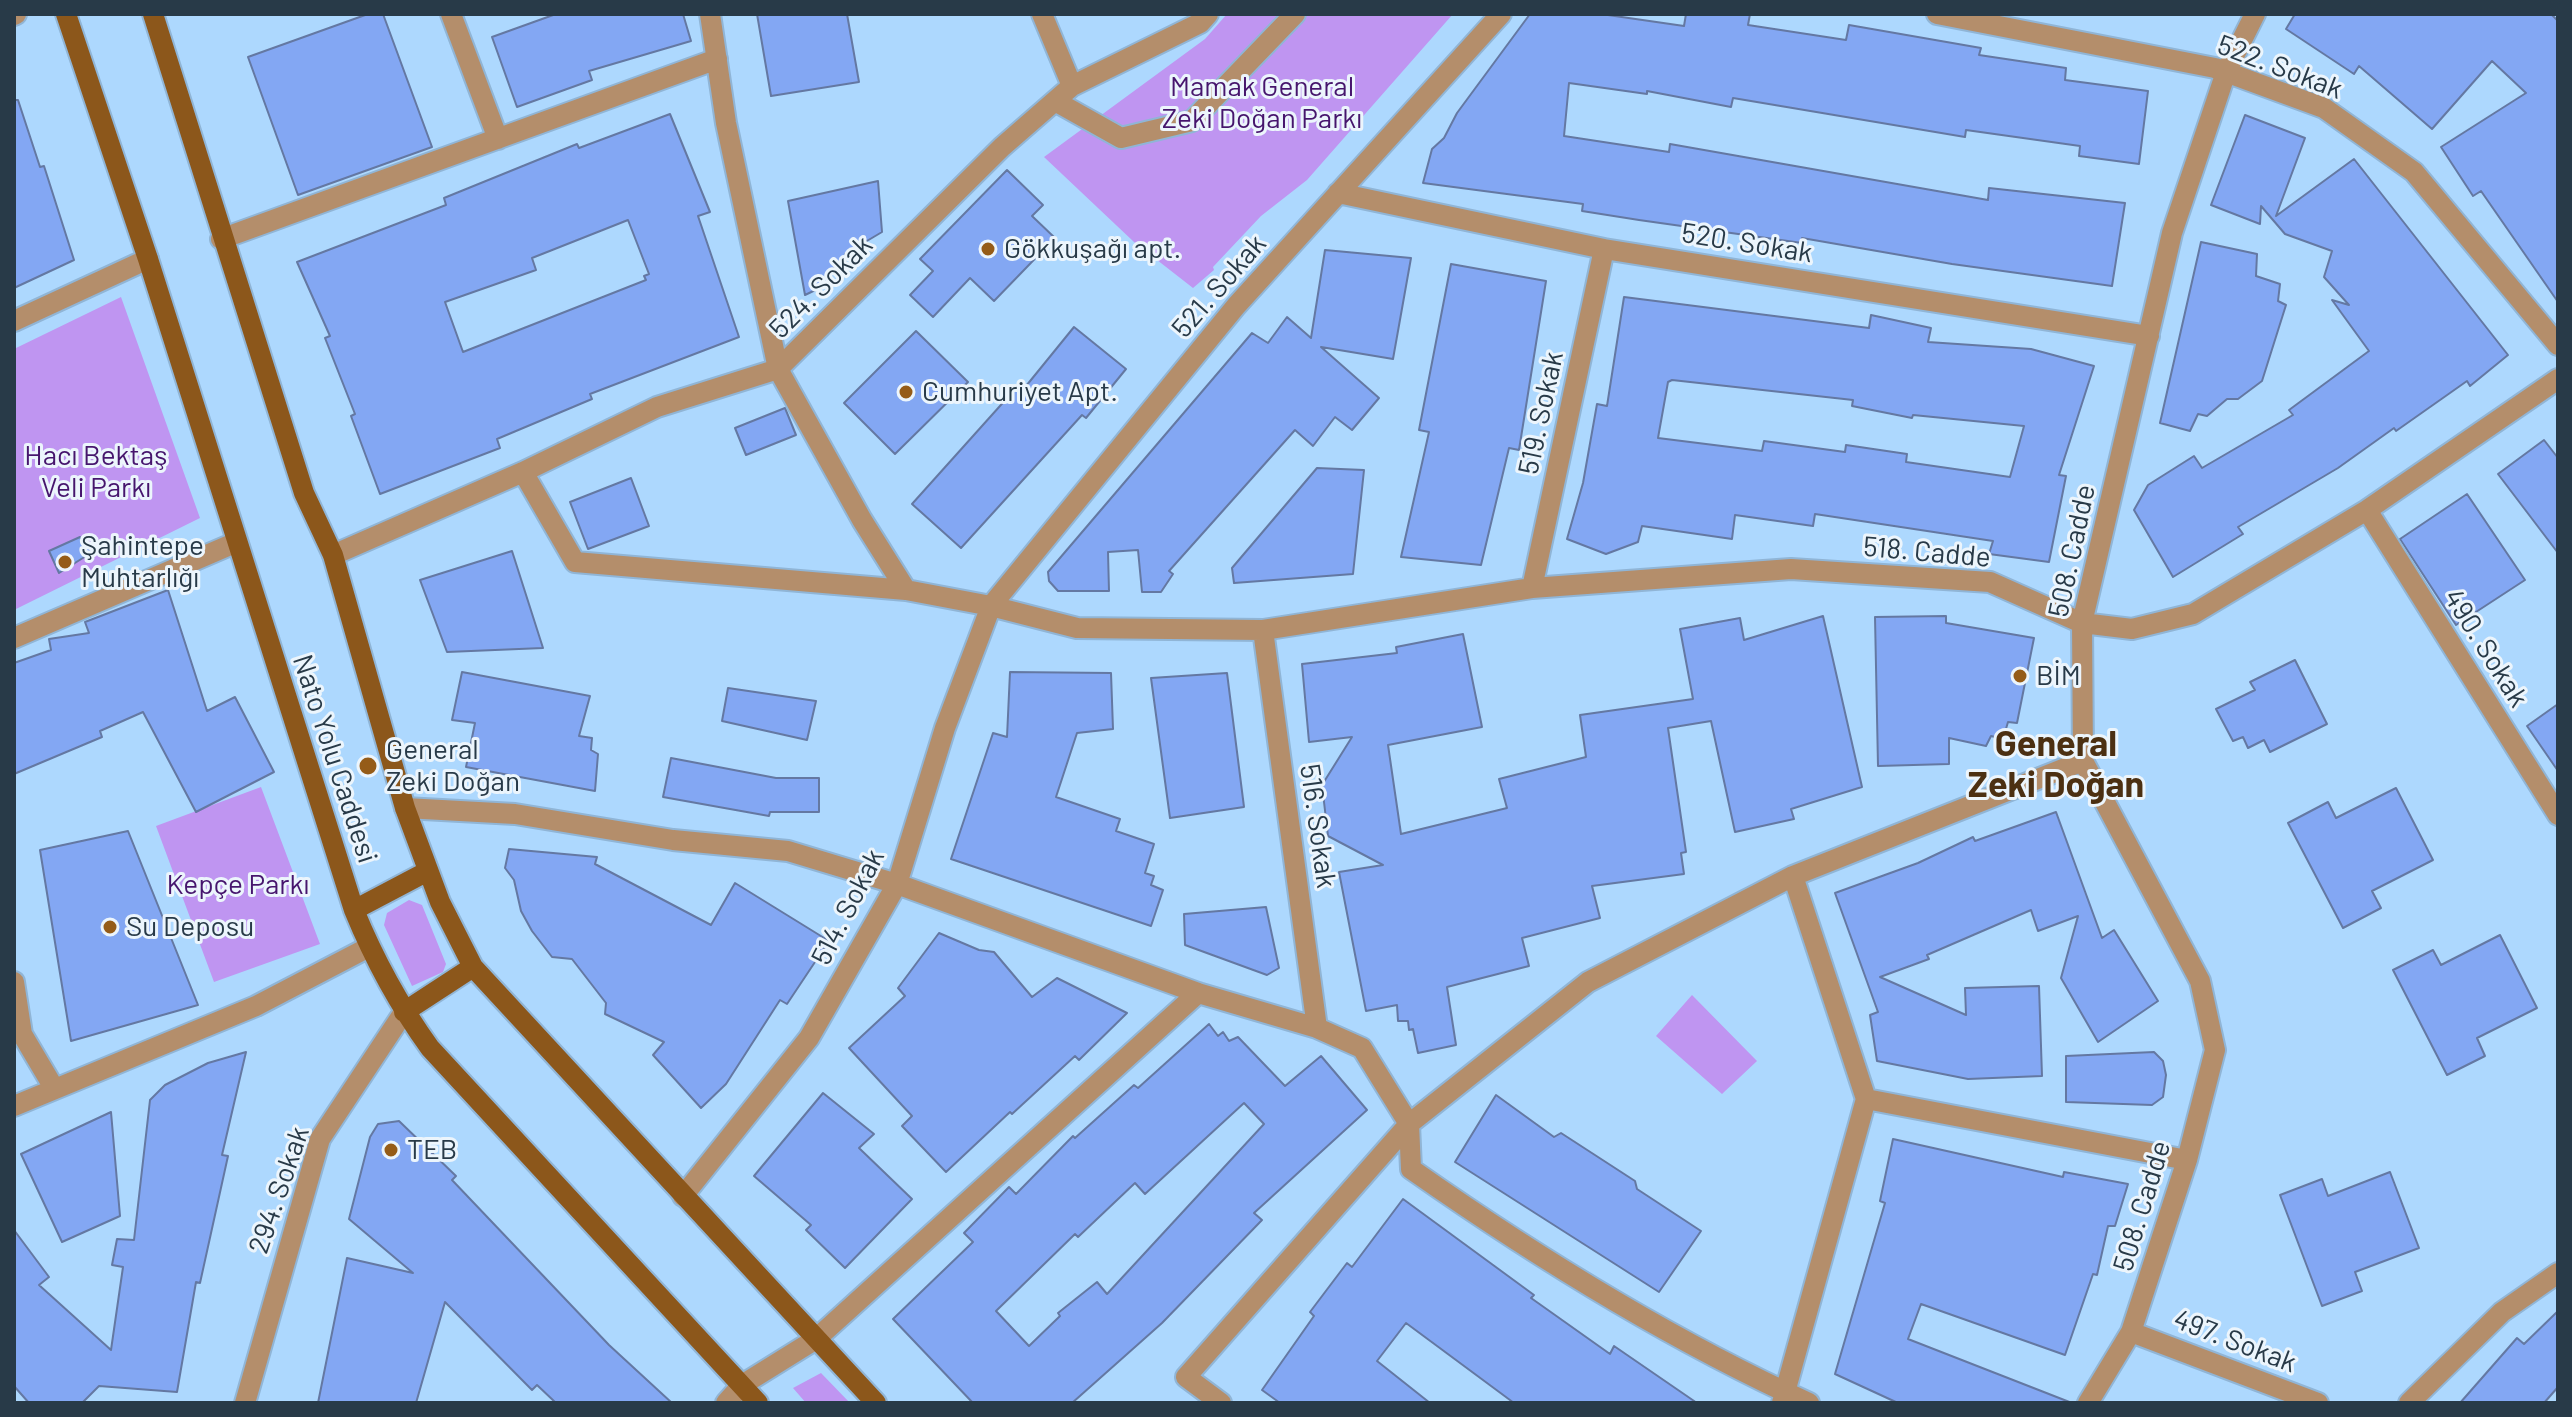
<!DOCTYPE html>
<meta charset="utf-8">
<style>
body{margin:0}
#map{position:relative;width:2572px;height:1417px;overflow:hidden;background:#add8fe;font-family:Barlow,sans-serif}
canvas{display:block}
.frame{position:absolute;inset:0;border:16px solid #283a48;pointer-events:none}
</style>
<div id="map">
<canvas width="2572" height="1417"></canvas>
<div class="frame"></div>
</div>
<script>
const context = document.querySelector('canvas').getContext('2d');
context.lineJoin = 'round';
function paint(path, color) {
  context.fillStyle = color;
  context.fill(path, 'evenodd');
}
function strokePath(path, color, width, dash) {
  context.strokeStyle = color;
  context.lineWidth = width;
  context.lineCap = dash ? 'butt' : 'round';
  context.setLineDash(dash || []);
  context.stroke(path);
}
function label(font, color, halo, rows, align = 'center') {
  context.font = font + ' Barlow,sans-serif';
  context.lineWidth = 6;
  context.setLineDash([]);
  context.textBaseline = 'middle';
  context.strokeStyle = halo;
  context.fillStyle = color;
  for (const [text, x, y, turn = 0] of rows) {
    context.save();
    context.translate(x, y);
    context.rotate((+turn || 0) * Math.PI / 180);
    context.textAlign = isNaN(turn) ? turn : align;
    if (halo) context.strokeText(text, 0, 0);
    context.fillText(text, 0, 0);
    context.restore();
  }
}
const green = new Path2D(`
 M1227,14H1453L1307,180L1261,216L1213,267L1214,270L1193,288L1134,242L1044,157L1205,39Z
 M121,297L200,518L14,610V349Z
 M261,787L320,944L214,982L156,826Z
 M409,900L422,905L446,964L443,972L412,986L384,925L387,913Z
 M1692,995L1757,1061L1722,1094L1656,1036Z
 M821,1373L850,1403H806L793,1388Z`);
const building = new Path2D(`
 M368,14H383L432,147L298,195L248,57Z
 M556,14H683L691,41L589,71L592,80L517,107L492,37Z
 M757,14H847L859,82L771,96Z
 M1530,14H1601L1684,26L1686,14H1750L1748,25L1846,40L1849,25L1981,48L1979,55L2066,68L2065,80L2148,91L2139,164L2079,156L2080,146L1966,130L1965,137L1733,98L1731,107L1647,91V94L1569,83L1564,136L1669,152L1670,144L1988,200L1989,188L2125,203L2112,286L1952,264L1802,238V243L1639,220L1582,211L1583,204L1423,183L1432,149L1444,138L1457,113Z
 M2295,14H2551L2558,21V302L2481,191L2473,196L2441,147L2526,93L2492,61L2432,129L2359,66L2354,74L2286,29Z
 M14,100H18L40,167L44,166L74,260L14,288Z
 M670,114L710,212L698,216L739,337L590,394L592,399L497,439L500,448L380,494L351,416L355,414L325,338L330,336L297,262L446,205L444,198L577,144L579,148ZM628,220L649,274L644,276L646,280L463,352L445,302L536,270L532,258Z
 M2245,115L2305,138L2276,216L2354,159L2508,355L2470,386L2467,381L2396,431L2394,428L2338,468L2238,527L2243,534L2173,577L2134,510L2148,485L2194,456L2202,468L2293,415L2289,410L2369,351L2332,300L2349,305L2324,277L2332,251L2285,234L2261,206L2260,224L2211,205Z
 M1007,170L1043,205L1032,216L1055,238L994,301L970,278L933,317L910,295L933,271L920,259Z
 M878,181L882,232L845,254L846,262L828,271V284L805,295L788,201Z
 M2201,242L2257,254L2256,276L2280,284L2278,301L2286,305L2262,381L2238,399H2227L2207,416L2198,414L2190,431L2160,423Z
 M1325,250L1411,258L1393,359L1321,347L1379,398L1352,430L1335,417L1313,446L1295,430L1169,571L1173,574L1161,592H1142L1138,550L1108,552L1109,591H1058L1049,581L1048,572L1252,333L1268,343L1287,317L1311,338Z
 M1451,264L1546,281L1519,450L1509,448L1481,565L1401,557L1429,432L1419,430Z
 M1624,297L1869,328L1871,315L1931,328L1928,342L2031,349L2094,366L2059,475L2066,476L2049,562L1989,554L1993,541L1815,514L1813,526L1735,515L1732,539L1642,526L1638,542L1606,554L1567,539L1583,483L1597,404L1607,406ZM1672,380L1853,400L1852,406L1912,418L1913,415L2024,426L2010,477L1906,462L1907,454L1846,445L1845,452L1764,441L1762,451L1658,438L1668,382Z
 M1074,327L1126,369L1086,418L1082,415L961,548L912,504L1017,387L1022,391Z
 M916,331L968,382L895,454L844,403Z
 M785,408L796,435L746,455L735,428Z
 M2544,440L2558,458V553L2498,474Z
 M1317,468L1364,470L1353,574L1234,583L1232,568Z
 M631,478L649,526L588,549L570,502Z
 M2467,494L2525,580L2456,625L2400,539Z
 M80,537L94,551L59,573L49,551Z
 M512,551L543,648L447,652L420,580Z
 M168,590L207,711L235,697L274,772L196,812L143,712L100,731L102,737L14,774V663L51,650L49,639L89,633L85,622Z
 M1823,616L1862,787L1791,809L1794,819L1735,832L1711,721L1668,728L1686,852L1681,853L1684,874L1592,886L1600,918L1522,938L1529,966L1447,987L1456,1045L1418,1053L1413,1029L1409,1030L1408,1021H1398L1397,1005L1366,1011L1339,872L1383,865L1328,836L1322,785L1352,737L1309,742L1302,664L1397,653L1396,647L1463,634L1482,727L1388,745L1401,834L1507,808L1499,779L1586,757L1580,715L1693,699L1680,629L1740,618L1744,640Z
 M1946,616V623L2034,638L2017,723L2008,722L2003,739L1991,736L1986,746L1949,738V764L1878,766L1875,617Z
 M2295,660L2327,724L2270,752L2264,740L2248,748L2243,737L2233,741L2216,709L2255,690L2250,682Z
 M462,672L590,696L579,736L592,738L591,750L598,754L595,791L466,767L475,723L452,720Z
 M1010,672L1111,673L1113,729L1077,733L1056,797L1120,819L1116,831L1154,844L1145,873L1154,876L1151,885L1163,890L1151,926L951,859L993,733L1007,737Z
 M1227,673L1244,807L1170,818L1151,678Z
 M728,688L816,701L807,740L722,721Z
 M2558,704V771L2527,726Z
 M671,758L776,778H819V812H770L769,816L663,797Z
 M2396,788L2433,860L2372,891L2381,908L2343,928L2288,823L2328,802L2336,818Z
 M2056,812L2102,938L2114,930L2158,1001L2098,1042L2061,978L2078,916L2038,931L2031,910L1927,955L1929,959L1880,977L1966,1015L1965,988L2039,986L2042,1076L1968,1079L1877,1061L1870,1015L1878,1012L1835,893L1918,863L1973,837L1975,841Z
 M128,831L198,1005L71,1041L40,850Z
 M509,849L597,857L595,864L711,925L735,883L829,941L787,1004L780,1000L726,1084L701,1108L653,1055L664,1042L605,1014L606,1003L572,959L552,957L532,931L521,911L514,880L505,868Z
 M1266,907L1279,968L1267,975L1185,945L1184,914Z
 M939,933L979,950L994,952L1032,997L1057,978L1127,1013L1079,1060L1075,1056L1012,1114L1010,1112L946,1172L902,1126L912,1116L849,1048L905,996L898,988Z
 M2500,935L2537,1008L2477,1038L2485,1056L2447,1075L2393,970L2433,950L2441,965Z
 M1209,1024L1218,1036L1223,1032L1229,1041L1238,1037L1285,1086L1321,1056L1367,1110L1254,1213L1262,1220L1162,1323L1072,1403H973L893,1319L973,1242L964,1233L1009,1187L1016,1194L1073,1136L1075,1138L1134,1085L1138,1088ZM1244,1103L1264,1124L1107,1294L1097,1282L1058,1313L1060,1316L1029,1346L996,1311L1075,1234L1078,1237L1135,1183L1145,1194Z
 M246,1052L222,1155L228,1156L200,1283L196,1282L177,1392L99,1386L82,1403H29L14,1386V1230L49,1277L39,1285L111,1350L123,1267L112,1265L117,1239L134,1240L150,1100L165,1085L208,1063Z
 M2154,1052L2163,1061L2166,1075L2163,1097L2152,1105L2066,1102V1056Z
 M823,1093L874,1134L859,1148L912,1199L845,1268L806,1230L811,1225L754,1176Z
 M1496,1095L1554,1137L1561,1133L1635,1181L1637,1189L1701,1231L1659,1292L1455,1162Z
 M111,1112L120,1216L62,1242L21,1154Z
 M399,1121L456,1176L452,1180L609,1345L672,1403H556L537,1385L532,1390L445,1302L416,1403H318L347,1258L413,1273L349,1219L370,1137L378,1124Z
 M1893,1139L2063,1177L2064,1172L2128,1184L2115,1226H2108L2097,1275L2093,1274L2065,1355L1921,1304L1908,1339L2072,1403H1898L1835,1374L1885,1203L1880,1201Z
 M2390,1172L2419,1248L2355,1272L2362,1291L2322,1306L2280,1195L2322,1179L2328,1196Z
 M1403,1199L1534,1295L1531,1298L1610,1354L1614,1346L1697,1403H1514L1406,1323L1377,1361L1430,1403H1280L1262,1390L1314,1316L1310,1312L1347,1263L1352,1267Z
 M2558,1311V1387L2544,1403H2460L2517,1338L2524,1344Z`);
const minor = new Path2D(`
 M451,14L498,139
 M710,14L726,123L778,369L862,520L906,590L991,606L1077,628L1263,630L1532,588L1791,569L1990,582L2082,623L2132,629L2193,614L2367,510L2558,379
 M1042,14L1072,86
 M1937,14L2215,68L2324,108L2414,172L2558,345
 M14,15L16,14
 M1055,101L1121,138L1192,121L1295,14
 M1338,193L1604,249L2149,336
 M221,239L717,59
 M14,321L148,259
 M523,472L575,562L906,590
 M2367,510L2558,815
 M333,555L523,472L657,407L778,369L1002,147L1072,86L1200,23L1208,14
 M1532,588L1604,249
 M1263,630L1317,1028
 M14,638L237,542
 M405,808L515,814L673,840L788,851L897,884L1198,993L1317,1028L1362,1048L1409,1124L1411,1169C1535,1256 1671,1340 1809,1403
 M14,982L22,1034L54,1088
 M1866,1099L2187,1160
 M14,1106L256,1006L369,947
 M683,1196L809,1038L897,884L945,728L991,606L1236,306L1501,14
 M2131,1332L2318,1403
 M245,1403L320,1139L404,1012
 M726,1403L742,1385L816,1339L1198,993
 M1221,1403L1186,1377L1409,1124L1588,982L1793,876L2083,761
 M1782,1403L1866,1099L1793,876
 M2088,1403L2131,1332L2187,1160L2215,1050L2200,981L2083,761L2082,623L2172,233L2226,72L2255,14
 M2409,1403L2502,1312L2558,1273`);
const major = new Path2D(`
 M66,14L148,259L354,910C374,959 399,1005 430,1048L758,1403
 M153,14L304,493L333,555L405,808L440,902L473,967L876,1403
 M354,910L428,871
 M404,1012L473,967`);
const markers = [
 [988,249,8,"#955c18"],
 [906,392,8,"#955c18"],
 [65,562,8,"#955c18"],
 [2020,676,8,"#955c18"],
 [368,766,10,"#955c18"],
 [110,927,8,"#955c18"],
 [391,1150,8,"#955c18"]
];
const streetNames = [
 ["522. Sokak",2280,67,21],
 ["520. Sokak",1747,243,9],
 ["521. Sokak",1219,286,-49],
 ["524. Sokak",821,287,-45],
 ["519. Sokak",1541,413,-78],
 ["508. Cadde",2072,551,-78],
 ["518. Cadde",1927,552,5],
 ["490. Sokak",2486,648,58],
 ["Nato Yolu Caddesi",335,759,72],
 ["516. Sokak",1318,826,82],
 ["514. Sokak",848,907,-63],
 ["294. Sokak",279,1190,-71],
 ["508. Cadde",2142,1206,-73],
 ["497. Sokak",2235,1341,21]
];
const parkNames = [
 ["Mamak General",1262,87],
 ["Zeki Doğan Parkı",1262,119],
 ["Hacı Bektaş",96,456],
 ["Veli Parkı",96,488],
 ["Kepçe Parkı",238,885]
];
const poiNames = [
 ["Gökkuşağı apt.",1004,249],
 ["Cumhuriyet Apt.",922,392],
 ["Şahintepe",81,546],
 ["Muhtarlığı",81,578],
 ["BİM",2036,676],
 ["General",386,750],
 ["Zeki Doğan",386,782],
 ["Su Deposu",126,927],
 ["TEB",407,1150]
];
const districtNames = [
 ["General",2056,744],
 ["Zeki Doğan",2056,785]
];
paint(green, '#bf95f1');
paint(building, '#83a7f3');
strokePath(building, '#6478a2', 2);
strokePath(minor, '#90b5d6', 24);
strokePath(major, '#90b5d6', 24);
strokePath(minor, '#b48e6b', 20);
strokePath(major, '#8c571b', 20);
for (const [x, y, r, color] of markers) {
  const dot = new Path2D();
  dot.arc(x, y, r, 0, 2 * Math.PI);
  context.fillStyle = color;
  context.fill(dot);
  strokePath(dot, '#ecf5fc', 3);
}
label('28px', '#283a48', '#ecf5fc', streetNames);
label('28px', '#46156d', '#ecf5fc', parkNames);
label('28px', '#283a48', '#ecf5fc', poiNames, 'left');
label('bold 36px', '#4c3012', '#ecf5fc', districtNames);
</script>
